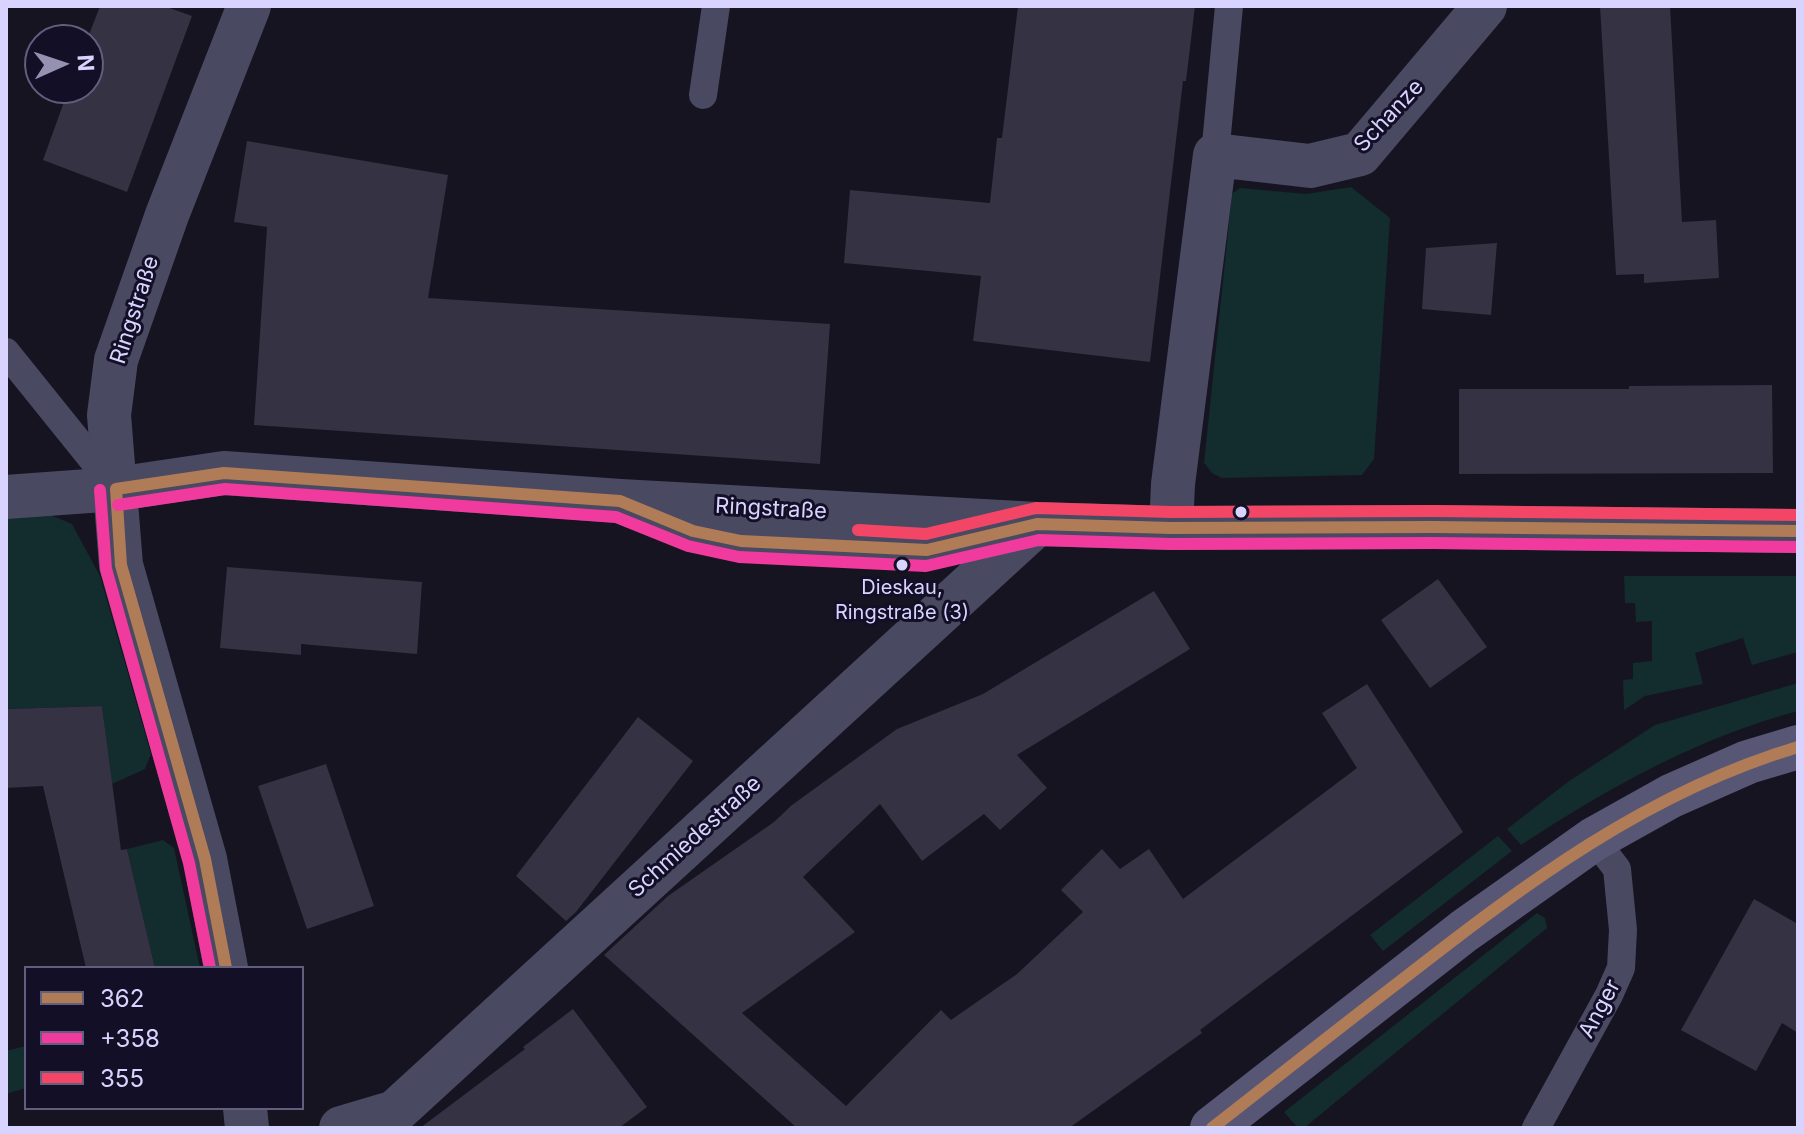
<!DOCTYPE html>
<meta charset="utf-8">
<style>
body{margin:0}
#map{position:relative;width:1804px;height:1134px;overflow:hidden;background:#161421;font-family:Inter,sans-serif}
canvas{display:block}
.frame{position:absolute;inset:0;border:8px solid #d9d4ff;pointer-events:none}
.legend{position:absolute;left:24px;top:966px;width:280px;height:144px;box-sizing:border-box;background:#130f26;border:2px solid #625e7d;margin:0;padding:10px 14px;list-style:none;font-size:24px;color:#d9d4ff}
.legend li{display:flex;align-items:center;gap:16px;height:40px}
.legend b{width:40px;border:2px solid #625e7d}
.north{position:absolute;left:24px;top:24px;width:80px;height:80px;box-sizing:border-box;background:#130f26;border:2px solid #625e7d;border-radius:50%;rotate:87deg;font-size:22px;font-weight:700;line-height:32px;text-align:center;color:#d9d4ff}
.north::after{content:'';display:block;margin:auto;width:28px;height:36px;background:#9591b1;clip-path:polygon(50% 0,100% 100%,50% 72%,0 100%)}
</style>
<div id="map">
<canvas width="1804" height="1134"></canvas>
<div class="frame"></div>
<ul class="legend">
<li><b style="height:10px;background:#b07c57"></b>362</li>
<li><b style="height:10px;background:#f13a9d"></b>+358</li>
<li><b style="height:10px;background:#f34667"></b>355</li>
</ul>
<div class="north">N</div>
</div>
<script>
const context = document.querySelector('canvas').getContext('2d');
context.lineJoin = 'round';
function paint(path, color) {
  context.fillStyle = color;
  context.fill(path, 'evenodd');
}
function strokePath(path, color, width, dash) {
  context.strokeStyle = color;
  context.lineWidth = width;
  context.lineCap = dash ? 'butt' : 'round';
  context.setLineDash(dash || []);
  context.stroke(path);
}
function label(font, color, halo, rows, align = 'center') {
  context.font = font + ' Inter,sans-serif';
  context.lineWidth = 6;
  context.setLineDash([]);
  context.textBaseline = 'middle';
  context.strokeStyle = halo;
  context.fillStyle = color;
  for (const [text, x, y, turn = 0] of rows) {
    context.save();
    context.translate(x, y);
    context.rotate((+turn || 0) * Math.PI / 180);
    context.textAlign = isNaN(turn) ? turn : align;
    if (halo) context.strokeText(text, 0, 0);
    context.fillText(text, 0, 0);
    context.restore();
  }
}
const green = new Path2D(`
 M1351,187L1390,218L1374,459L1362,475L1222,478L1212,473L1204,463L1232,194L1240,188L1306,194Z
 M23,511L53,516L72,524L100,576L151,754L145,769L112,784L102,706L6,709V512Z
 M1624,576H1798V652L1752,665L1743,638L1695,653L1703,684L1645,696L1624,710L1623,680L1633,679V663L1652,661V621L1636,622L1635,603H1625Z
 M1798,683V711C1697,738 1608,788 1521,845L1507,829L1569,781L1655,725Z
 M1498,836L1512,851L1383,951L1370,935Z
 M163,840L174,848L200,968H155L127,849Z
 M1537,913L1545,918L1547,928L1304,1128H1298L1284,1112Z
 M26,1046V1088L6,1094V1051Z`);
const building = new Path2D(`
 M100,6H164L192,16L127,192L43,160L69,88H88L87,40Z
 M1018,6H1195L1186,81H1183L1150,362L973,341L981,276L844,263L850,190L990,203L997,138H1002Z
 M1600,6H1670L1682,222L1716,220L1719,278L1644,283V274L1616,275Z
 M247,141L448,175L428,298L830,324L820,464L254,425L267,227L234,222Z
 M1497,243L1491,315L1422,309L1426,248Z
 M1772,385L1773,473L1459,474V389H1629V386Z
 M227,567L422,582L417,654L301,644V655L220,648Z
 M1438,579L1487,647L1430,688L1381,620Z
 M1154,591L1190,649L1017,755L1047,788L1000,830L984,814L922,861L880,804L803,877L855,932L742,1013L846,1106L941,1010L951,1020L1017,974L1083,912L1061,890L1102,849L1120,869L1149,849L1183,899L1357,768L1322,713L1367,684L1463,832L1200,1030L1202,1033L1069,1128H797L604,955L668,896L774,822L792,805L897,729L983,694Z
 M102,706L121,850L127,849L155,968H86L43,786L6,788V709Z
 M638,717L693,761L576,912L566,921L516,876Z
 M326,764L374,906L307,929L258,786Z
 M1754,899L1798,924V1033L1782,1023L1756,1071L1681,1030Z
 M573,1009L647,1107L619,1128H420L525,1049L523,1047Z`);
const service = new Path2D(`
 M703,95L716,6
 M1215,155L1229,6
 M6,352L113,485
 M647,512L693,531L741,541L927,550L998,533
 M1536,1128L1609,995L1621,968L1623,930L1617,869L1594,839`);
const minor = new Path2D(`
 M6,497L116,489L224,473L620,501L1037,524L1171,528L1433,527L1798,531
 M1171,528L1173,484L1215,155L1310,166L1360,154L1485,6
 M226,968L205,859L121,565L109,415L116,360L167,215L249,6
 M245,1108L247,1128
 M341,1128L395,1112L1037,524`);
const secondary = new Path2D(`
 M1212,1128L1464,931L1594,839L1671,796L1748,762L1798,747`);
const bus1 = new Path2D(`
 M116,489L224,473L620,501L693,531L741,541L927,550L1037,524L1171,528L1433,527L1798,531
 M116,489L121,565L205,859L226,968
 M1212,1128C1276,1078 1339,1028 1403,979C1526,883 1647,792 1798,747`);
const bus2 = new Path2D(`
 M100,490L106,569L189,863L210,968
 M118,505L225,489L616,517L688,546L739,557L926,566L1039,540L1171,544L1433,543L1798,547`);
const bus3 = new Path2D(`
 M858,530L926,534L1036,508L1171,512L1433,511L1798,515`);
const markers = [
 [1241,512,7,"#d9d4ff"],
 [902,565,7,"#d9d4ff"]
];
const busNames = [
 ["Dieskau,",902,588],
 ["Ringstraße (3)",902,613]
];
const streetNames = [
 ["Schanze",1389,116,-47],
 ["Ringstraße",135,310,-72],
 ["Ringstraße",771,509,3],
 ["Schmiedestraße",695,837,-42],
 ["Anger",1600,1009,-62]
];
paint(green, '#132c2d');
paint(building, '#343243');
strokePath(service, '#4a4962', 28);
strokePath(minor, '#4a4962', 44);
strokePath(secondary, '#575674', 44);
strokePath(bus1, '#b07c57', 12);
strokePath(bus2, '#f13a9d', 12);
strokePath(bus3, '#f34667', 12);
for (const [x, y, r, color] of markers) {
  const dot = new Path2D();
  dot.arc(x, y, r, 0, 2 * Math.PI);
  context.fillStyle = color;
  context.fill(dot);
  strokePath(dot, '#130f26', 3);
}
label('20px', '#d9d4ff', '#130f26', busNames);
label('22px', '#d9d4ff', '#130f26', streetNames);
</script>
